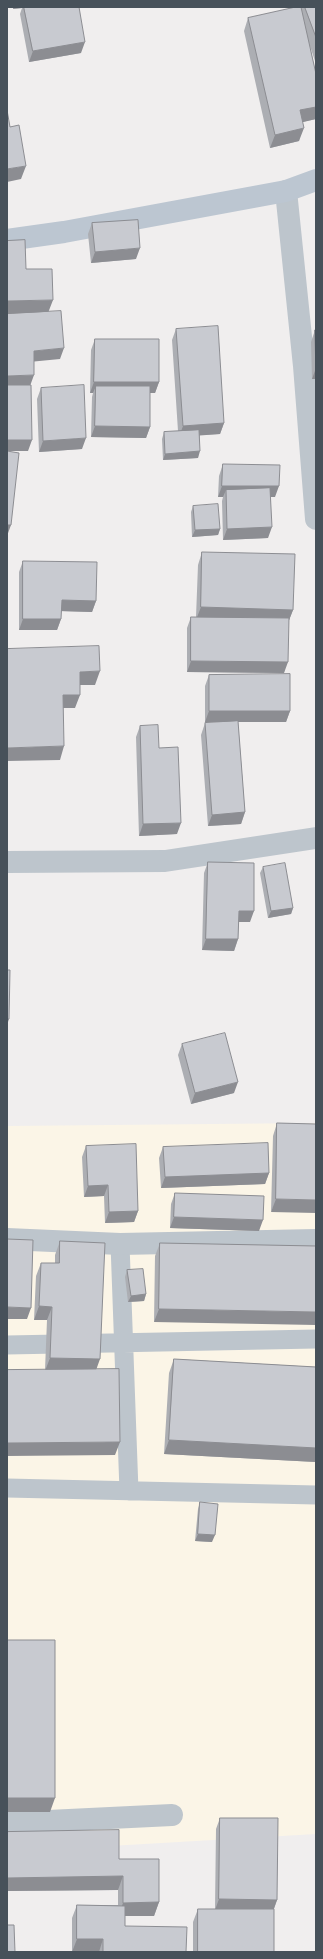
<!DOCTYPE html>
<style>
body{margin:0}
#map{position:relative;width:323px;height:1959px;overflow:hidden;background:#f0eeee;font-family:"Titillium Web",sans-serif}
canvas{display:block}
.frame{position:absolute;inset:0;border:8px solid #47515a;pointer-events:none}
</style>
<div id="map">
<canvas width="323" height="1959"></canvas>
<div class="frame"></div>
</div>
<script>
const context = document.querySelector('canvas').getContext('2d');
context.lineJoin = 'round';
function paint(path, color) {
  context.fillStyle = color;
  context.fill(path, 'evenodd');
}
function strokePath(path, color, width, dash) {
  context.strokeStyle = color;
  context.lineWidth = width;
  context.lineCap = dash ? 'butt' : 'round';
  context.setLineDash(dash || []);
  context.stroke(path);
}
const commercial = new Path2D(`
 M316,1123V1834L7,1852V1126Z`);
const lane = new Path2D(`
 M120,1244L129,1491
 M7,1345L316,1339
 M7,1488L316,1495`);
const street = new Path2D(`
 M286,191L304,366L316,519
 M7,862L165,861L316,838
 M7,1239L120,1244L316,1240
 M7,1823L172,1815`);
const secondary = new Path2D(`
 M7,240L64,232L286,191L316,180`);
const wall = new Path2D(`
 M13,7H79L81,53L29,62L20,14L22,8L13,9Z
 M296,7H316V64L310,46L316,74V119L302,122L299,141L270,148L244,31L248,18Z
 M92,223L136,259L91,263L88,234Z
 M176,329L224,423L220,434L200,435L198,458L163,460L162,439L164,432L178,431L172,340Z
 M315,330L316,379H312L311,342Z
 M95,339L159,382L155,393H150V427L146,438L91,437L92,397L93,393H90L91,350Z
 M41,388L82,449L39,452L37,399Z
 M223,464L275,497H271L268,538L223,540L222,501L223,497H218L219,476Z
 M193,506L220,529L218,535L192,537L191,512Z
 M202,552L293,610L289,620L284,673L187,672V628L191,617H196L198,565Z
 M23,561L96,601L92,612L61,611V619L57,630H19V572Z
 M209,675L290,711L286,722H238L245,812L241,824L208,826L201,735L205,723L228,722H205V686Z
 M140,726L159,748L177,834L139,836L136,737Z
 M208,862L250,922H239L238,939L234,951L202,950L204,873Z
 M263,867L293,908L291,914L268,918L260,873Z
 M182,1044L234,1093L191,1104L178,1055Z
 M277,1123L316,1124L271,1212L273,1136Z
 M86,1146L138,1211L134,1222L105,1223L104,1196L84,1197L82,1157Z
 M163,1147L269,1173L265,1184L161,1188L159,1158Z
 M175,1193L259,1231L170,1228L171,1204Z
 M60,1241L96,1370L115,1455L45,1370L47,1320H34L36,1276L41,1263H55V1255Z
 M160,1243L316,1246L154,1322L155,1256Z
 M127,1270L146,1294L144,1301L128,1302L125,1277Z
 M174,1359L316,1367V1462L164,1454L169,1373Z
 M200,1502L212,1542L195,1541L198,1509Z
 M220,1818L277,1900L274,1909V1952H193V1922L198,1909H215L216,1829Z
 M7,1832L119,1859L159,1902L154,1916H125V1926L186,1952H72V1918L77,1905H118V1890L7,1891Z`);
const shadedWall = new Path2D(`
 M14,7H22V8L13,9Z
 M85,42L81,53L29,62L33,51Z
 M316,107V119L295,124L300,110Z
 M304,128L299,141L270,148L275,135Z
 M26,166L21,179L7,182V169Z
 M140,248L136,259L91,263L95,252Z
 M53,300L48,313L7,314V301Z
 M64,348L60,359L29,362L34,351Z
 M316,368V379H312Z
 M34,375L30,386L7,387V376Z
 M94,382H159L155,393H96V386L93,393H90Z
 M224,423L220,434L179,437L183,426Z
 M95,426L150,427L146,438L91,437Z
 M86,438L82,449L39,452L43,441Z
 M7,440H32L28,451H7Z
 M200,451L198,458L163,460L165,454Z
 M222,486H279L275,497H226V490L223,497H218Z
 M7,525H11L7,536Z
 M272,527L268,538L223,540L227,529Z
 M220,529L218,535L192,537L195,530Z
 M62,600L96,601L92,612L58,611Z
 M201,607L293,610L288,623L196,620Z
 M23,619H61L57,630H19Z
 M191,661L288,662L284,673L187,672Z
 M100,671L95,685H75L80,672Z
 M63,695H80L75,708H58Z
 M209,711H290L286,722H205Z
 M64,746L60,760L7,761V748Z
 M245,812L241,824L208,826L212,815Z
 M181,823L177,834L139,836L143,824Z
 M293,908L291,914L268,918L271,911Z
 M239,911H254L250,922H235Z
 M206,939H238L234,951L202,950Z
 M7,1019H9L7,1025Z
 M238,1082L234,1093L191,1104L195,1093Z
 M269,1173L265,1184L161,1188L165,1177Z
 M108,1185L104,1196L84,1197L88,1186Z
 M276,1199L316,1200V1213L271,1212Z
 M138,1211L134,1222L105,1223L109,1212Z
 M174,1217L263,1220L259,1231L170,1228Z
 M146,1294L144,1301L128,1302L131,1296Z
 M39,1306L52,1307L47,1320H34Z
 M7,1307L31,1308L27,1319H7Z
 M159,1309L316,1312V1325L154,1322Z
 M50,1358L100,1359L95,1373L45,1371Z
 M169,1440L316,1448V1462L164,1454Z
 M120,1442L115,1455L7,1456V1443Z
 M198,1534L215,1535L212,1542L195,1541Z
 M7,1798H55L50,1812H7Z
 M123,1876L118,1890L7,1891V1878Z
 M219,1899L277,1900L273,1911L215,1910Z
 M159,1902L154,1916H118L123,1903Z
 M77,1939H103L99,1952H72Z`);
const building = new Path2D(`
 M24,7H79L85,42L33,51Z
 M296,7H301L316,74V107L300,110L304,128L275,135L248,18Z
 M305,7H316V37Z
 M7,110L10,127L19,125L26,166L7,169Z
 M138,220L140,248L95,252L92,223Z
 M25,240L26,269H52L53,300L7,301V241Z
 M61,311L64,348L34,351V375L7,376V314Z
 M218,326L224,423L183,426L176,329Z
 M315,330H316V368Z
 M95,339H159V382H94Z
 M7,385H31L32,440H7Z
 M84,385L86,438L43,441L41,388Z
 M96,386H150V427L95,426Z
 M199,430L200,451L165,454L164,432Z
 M7,451L19,453L11,525H7Z
 M223,464L280,465L279,486H222Z
 M270,488L272,527L227,529L226,490Z
 M218,504L220,529L195,530L193,506Z
 M202,552L295,554L293,610L201,607Z
 M23,561L97,562L96,601L62,600L61,619H23Z
 M191,617L289,618L288,662L191,661Z
 M99,646L100,671L80,672V695H63L64,746L7,748V649Z
 M290,674V711H209V675Z
 M238,721L245,812L212,815L205,723Z
 M158,725L159,748L178,747L181,823L143,824L140,726Z
 M208,862L254,863V911H239L238,939H206Z
 M285,863L293,908L271,911L263,867Z
 M7,970H10L9,1019H7Z
 M225,1033L238,1082L195,1093L182,1044Z
 M277,1123L316,1124V1200L276,1199Z
 M268,1143L269,1173L165,1177L163,1147Z
 M136,1144L138,1211L109,1212L108,1185L88,1186L86,1146Z
 M175,1193L264,1196L263,1220L174,1217Z
 M7,1239L33,1240L31,1308L7,1307Z
 M60,1241L105,1243L100,1359L50,1358L52,1307L39,1306L41,1263H59Z
 M160,1243L316,1246V1312L159,1309Z
 M143,1269L146,1294L131,1296L127,1270Z
 M174,1359L316,1367V1448L169,1440Z
 M119,1369L120,1442L7,1443V1370Z
 M200,1502L218,1504L215,1535L198,1534Z
 M7,1640H55V1798H7Z
 M220,1818H278L277,1900L219,1899Z
 M119,1830V1859H159V1902L123,1903V1876L7,1878V1832Z
 M77,1905L125,1906V1926L187,1927L186,1952H103V1939H77Z
 M198,1909H274V1952H198Z
 M7,1925H14L15,1952H7Z`);
paint(commercial, '#fbf5e7');
strokePath(lane, '#bdc5cc', 19);
strokePath(street, '#bdc5cc', 22);
strokePath(secondary, '#bcc6d1', 22);
paint(wall, '#acaeb3');
paint(shadedWall, '#8c8d92');
paint(building, '#c8cad0');
strokePath(building, '#8c8d92', 1);
</script>
